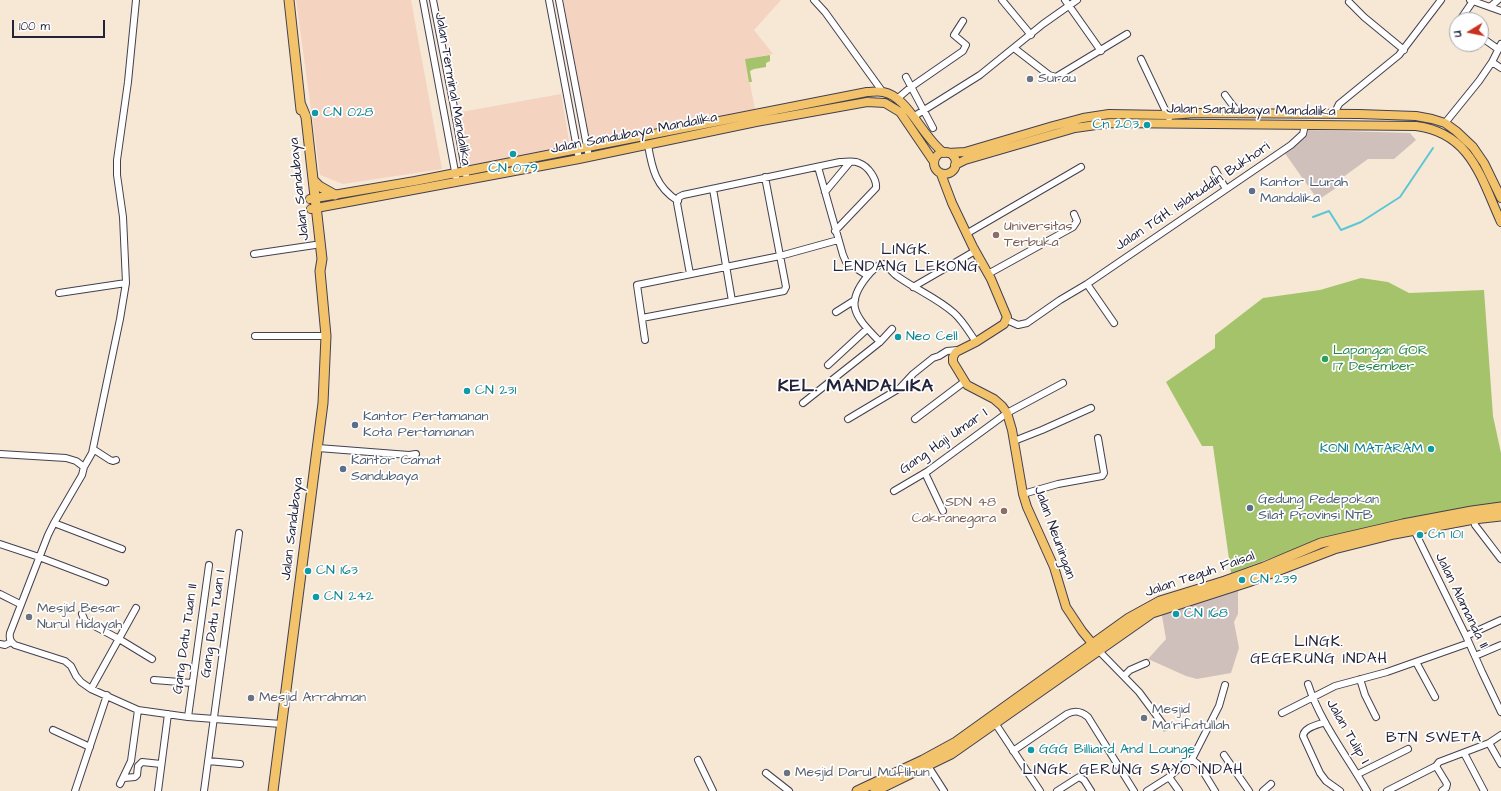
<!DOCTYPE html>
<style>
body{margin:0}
#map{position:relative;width:1501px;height:791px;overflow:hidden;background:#f7e8d5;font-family:"Architects Daughter",sans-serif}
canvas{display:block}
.north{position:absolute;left:1449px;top:12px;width:40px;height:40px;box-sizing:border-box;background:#fff;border:1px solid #a7a7b1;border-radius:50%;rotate:260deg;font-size:11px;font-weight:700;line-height:16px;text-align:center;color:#22223b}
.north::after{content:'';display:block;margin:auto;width:14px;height:18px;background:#c8321e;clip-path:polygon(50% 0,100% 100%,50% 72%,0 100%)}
.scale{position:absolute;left:12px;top:20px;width:93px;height:18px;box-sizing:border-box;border:2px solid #22223b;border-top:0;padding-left:5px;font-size:12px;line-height:14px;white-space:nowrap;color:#22223b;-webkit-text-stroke:3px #fff;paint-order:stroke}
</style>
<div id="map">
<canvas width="1501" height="791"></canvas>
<div class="north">U</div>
<div class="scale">100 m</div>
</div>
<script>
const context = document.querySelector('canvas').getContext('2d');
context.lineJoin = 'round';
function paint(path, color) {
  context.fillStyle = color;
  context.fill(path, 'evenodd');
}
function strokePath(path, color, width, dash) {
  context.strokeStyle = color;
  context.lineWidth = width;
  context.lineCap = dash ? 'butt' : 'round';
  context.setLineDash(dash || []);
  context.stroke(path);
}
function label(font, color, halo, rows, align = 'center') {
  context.font = font + ' "Architects Daughter",sans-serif';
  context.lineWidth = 3.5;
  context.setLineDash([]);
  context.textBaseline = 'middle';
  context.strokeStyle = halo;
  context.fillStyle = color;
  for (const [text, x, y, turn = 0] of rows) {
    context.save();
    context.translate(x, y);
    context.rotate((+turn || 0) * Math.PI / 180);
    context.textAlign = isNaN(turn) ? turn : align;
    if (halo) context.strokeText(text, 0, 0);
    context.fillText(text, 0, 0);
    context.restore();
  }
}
const built = new Path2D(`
 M296,0H411L442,169L343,184L320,175Z
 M563,0H781L754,30L773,54L745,59L755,109L589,141Z
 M561,94L570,147L470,165L461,112Z`);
const industrial = new Path2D(`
 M1308,130L1410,133L1416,140L1394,159H1368L1335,183L1336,188L1318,200L1284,152L1307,135Z
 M1238,587V614L1234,622L1239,648L1231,673L1197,679L1186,676L1148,659L1166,639L1161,610Z`);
const green = new Path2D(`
 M770,55V61L766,63V67L754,69L750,71L752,82H749L745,59Z
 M1361,278L1388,282L1409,293L1484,290L1493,416L1501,453V504L1327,537L1231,573L1213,446H1202L1166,382L1215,348V335L1263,298L1320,290Z`);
const stream = new Path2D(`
 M1313,217L1329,211L1341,230L1361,222L1400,197L1433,148`);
const minor = new Path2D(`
 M136,0L128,82L117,160V175L123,217L126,283L120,319L92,453L84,467L82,475L54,523L48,535L10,633C9,638 10,642 15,645L65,661L71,666L76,676L81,682L91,689L138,710L188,717L281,724
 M423,0L456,177
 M433,0L453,102L466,175
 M549,0L579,159
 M559,0L589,157
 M814,0L825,12L882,91
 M1002,0L1031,35
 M1065,0L1101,51
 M1470,0L1501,11
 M1349,2L1364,17L1404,50
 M1490,7L1498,0
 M1460,20L1473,1
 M1481,37L1498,49
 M1014,48L1049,75L1056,77L1127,34
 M1141,59L1169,118
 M1492,62L1501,68
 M906,77L933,128
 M1225,95L1239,114
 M898,98L911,87L963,51L966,45L954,35L963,21
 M1334,114L1339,104L1399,55L1441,0
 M913,117L980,75L1043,24L1077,0
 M1445,123L1479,81L1492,62L1501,44
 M648,145C652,169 656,187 678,201
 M818,167L843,255L846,262L865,274
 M1215,170L1226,189
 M825,192L850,162
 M966,234L1081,167
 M254,254L315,245
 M690,274L677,203L679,197L683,195L840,162C846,162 854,160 859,163C868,166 877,179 876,188L835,231
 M988,274L1073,227L1077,221L1074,214
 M1087,284L1114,323
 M913,287L975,251
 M59,293L126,283
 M732,301L784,291L786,287L765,177
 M836,312L855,300
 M642,318L732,301L713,189
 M1007,320L1018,325L1027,323L1060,300L1087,284L1291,145L1303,134L1305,125
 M255,336H326
 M645,340L637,285L780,256L838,240
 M880,342C855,316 842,304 871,272C874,270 879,263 883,264C888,265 892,273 897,276C915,289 937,298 954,313C963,321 969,332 976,342
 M828,365L867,329
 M803,403L880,342L892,329
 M848,419L900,388L913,374L933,358L939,356L947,351L958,350
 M915,419L964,382
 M1014,441L1042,430L1091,408
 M318,448L409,455L416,454
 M93,449L110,460L113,461L116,460
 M0,454L66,458L76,461L84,467
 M925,473L943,511
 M894,491L928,471L1007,413L1063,383
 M1023,494L1058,484L1102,476L1104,473L1098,438
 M1473,516L1475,525L1501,559
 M54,523L122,549
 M1413,528L1466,636L1482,672L1501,712
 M0,544L39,557L105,582
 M0,594L18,603
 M82,614L85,621L119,639L152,659
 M1466,636L1501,620
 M0,644L5,645L11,642
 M1098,650L1139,692L1165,727
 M1475,656L1501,645
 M1416,662L1435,697
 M1124,676L1130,670L1146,663
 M1360,679L1365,695L1376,717
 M154,680L192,683
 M1308,684C1320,722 1347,756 1367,791
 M91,689L136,608
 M1282,713L1335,686L1387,672L1469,643
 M188,717L209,565
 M993,720L1040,791
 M1325,722C1318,725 1304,727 1303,736L1320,773L1326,781L1340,791
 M53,730L90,747
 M1489,743L1501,764
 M1013,751L1067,714C1075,710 1081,711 1088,717L1134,791
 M1464,753L1484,791
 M1224,755L1249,791
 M698,760L713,791
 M208,761L240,764
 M1191,761L1219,706L1225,685
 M928,766L944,791
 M1436,766L1447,784L1446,788L1442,791
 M766,773L789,791
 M1358,774L1408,749
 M1169,777L1179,791
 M124,778L135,777L137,775L138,766L142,762L161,764
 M120,784L131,761L138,710
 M75,791L107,695
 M158,791L168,714
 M204,791L239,533
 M1057,791L1079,777L1084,780L1091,791
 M1147,791L1169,777L1187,761H1194L1199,765L1215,791
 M1263,791L1271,784
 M1387,791L1436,766L1439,762L1489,743L1501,735`);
const major = new Path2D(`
 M934 163a11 11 0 1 1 22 0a11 11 0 1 1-22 0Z
 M948,153L965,152L1053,126L1083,118L1109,114L1168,115L1196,113L1359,114L1416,116L1432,119L1445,123L1456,131L1473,147L1484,163L1501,198
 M955,165L965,160L1075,128L1110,123L1416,126C1471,133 1481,178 1501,222
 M941,174L952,203L973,247L991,279L1007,317L1004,324L976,342L956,352L953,357V362L967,385L994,399L1002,406L1007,413L1012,430L1023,494L1027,507L1054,567L1066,607L1082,631L1096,648
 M310,199L415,181L867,92C872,92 878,91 883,92C908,96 922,137 944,153
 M311,209L579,159L756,122L867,102L885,103L900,112L934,162`);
const highway = new Path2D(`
 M289,0L301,110
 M313,180L319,186L335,195
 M273,791L323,403L326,336L320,271L322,259L306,117L301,105
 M857,791L923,760L956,742L1129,618L1160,601L1225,581L1264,567L1321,543L1403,524L1472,511L1501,507
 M875,791L951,754L1152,613L1248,582L1334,549L1394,534L1474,519L1501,516`);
const markers = [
 [1030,79,4,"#6b7280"],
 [315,113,4,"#0f9aa8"],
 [1147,125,4,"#0f9aa8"],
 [513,154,4,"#0f9aa8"],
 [1252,191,4,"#5c6f8a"],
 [996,235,4,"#8d6e63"],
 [898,337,4,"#0f9aa8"],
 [1325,359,4,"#2e9e5b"],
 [467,391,4,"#0f9aa8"],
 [355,425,4,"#5c6f8a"],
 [1431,449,4,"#0f9aa8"],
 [343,469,4,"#5c6f8a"],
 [1250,508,4,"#5c6f8a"],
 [1004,511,4,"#8d6e63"],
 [1420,535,4,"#0f9aa8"],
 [308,571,4,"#0f9aa8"],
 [1242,580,4,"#0f9aa8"],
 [316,597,4,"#0f9aa8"],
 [1176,614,4,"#0f9aa8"],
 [29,617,4,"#6b7280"],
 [251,698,4,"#6b7280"],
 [1144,718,4,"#6b7280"],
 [1031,750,4,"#0f9aa8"],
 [787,773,4,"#6b7280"]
];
const worshipNames = [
 ["Surau",1038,79],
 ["Mesjid Besar",37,609],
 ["Nurul Hidayah",37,625],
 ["Mesjid Arrahman",259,698],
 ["Mesjid",1152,710],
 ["Ma'rifatullah",1152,726],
 ["Mesjid Darul Muflihun",795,773]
];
const streetNames = [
 ["Jalan Terminal Mandalika",452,89,80],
 ["Jalan Sandubaya Mandalika",1251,111,1],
 ["Jalan Sandubaya Mandalika",634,134,-11],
 ["Jalan Sandubaya",300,189,-96],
 ["Jalan TGH. Islahuddin Bukhori",1193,197,-34],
 ["Gang Haji Umar I",944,442,-35],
 ["Jalan Sandubaya",293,529,-83],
 ["Jalan Neuningan",1054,533,70],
 ["Jalan Teguh Faisal",1200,575,-19],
 ["Jalan Alamanda II",1461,601,64],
 ["Gang Datu Tuan I",214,624,-82],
 ["Gang Datu Tuan II",186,639,-82],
 ["Jalan Tulip I",1347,732,60]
];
const cultureNames = [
 ["CN 028",323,113],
 ["Cn 203",1139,125,"right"],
 ["CN 079",513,169,"center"],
 ["Neo Cell",906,337],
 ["CN 231",475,391],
 ["KONI MATARAM",1423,449,"right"],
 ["Cn 101",1428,535],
 ["CN 163",316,571],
 ["CN 239",1250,580],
 ["CN 242",324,597],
 ["CN 168",1184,614],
 ["GGG Billiard And Lounge",1039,750]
];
const serviceNames = [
 ["Kantor Lurah",1260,183],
 ["Mandalika",1260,199],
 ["Kantor Pertamanan",363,417],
 ["Kota Pertamanan",363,433],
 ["Kantor Camat",351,461],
 ["Sandubaya",351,477],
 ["Gedung Pedepokan",1258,500],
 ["Silat Provinsi NTB",1258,516]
];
const educationNames = [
 ["Universitas",1004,227],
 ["Terbuka",1004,243],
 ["SDN 48",996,503,"right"],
 ["Cakranegara",996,519,"right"]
];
const leisureNames = [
 ["Lapangan GOR",1333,351],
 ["17 Desember",1333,367]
];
const neighbourhoodNames = [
 ["LINGK.",906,251],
 ["LENDANG LEKONG",906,268],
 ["LINGK.",1319,643],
 ["GEGERUNG INDAH",1319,660],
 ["BTN SWETA",1434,739],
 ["LINGK. GERUNG SAYO INDAH",1133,771]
];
const districtNames = [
 ["KEL. MANDALIKA",856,387]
];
paint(built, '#f4d3c0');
paint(industrial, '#d0c0bc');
paint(green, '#a5c36b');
strokePath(stream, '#5bc7d5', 2);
strokePath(minor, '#424052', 8);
strokePath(major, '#424052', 10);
strokePath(highway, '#424052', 11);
strokePath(minor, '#fff', 6);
strokePath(major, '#f2c36a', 8);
strokePath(highway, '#f2c36a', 9);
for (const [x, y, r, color] of markers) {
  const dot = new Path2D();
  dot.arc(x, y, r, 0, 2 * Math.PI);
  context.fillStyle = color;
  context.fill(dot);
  strokePath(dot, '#fff', 1.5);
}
label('14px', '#5b616d', '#fff', worshipNames, 'left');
label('14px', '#22223b', '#fff', streetNames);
label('14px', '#0d838f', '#fff', cultureNames, 'left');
label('14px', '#4e5e75', '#fff', serviceNames, 'left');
label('14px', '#785e54', '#fff', educationNames, 'left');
label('14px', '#27864d', '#fff', leisureNames, 'left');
context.letterSpacing = '1px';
label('15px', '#22223b', '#fff', neighbourhoodNames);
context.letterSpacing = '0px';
context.letterSpacing = '1px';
label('bold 18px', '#22223b', '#fff', districtNames);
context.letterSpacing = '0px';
</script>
